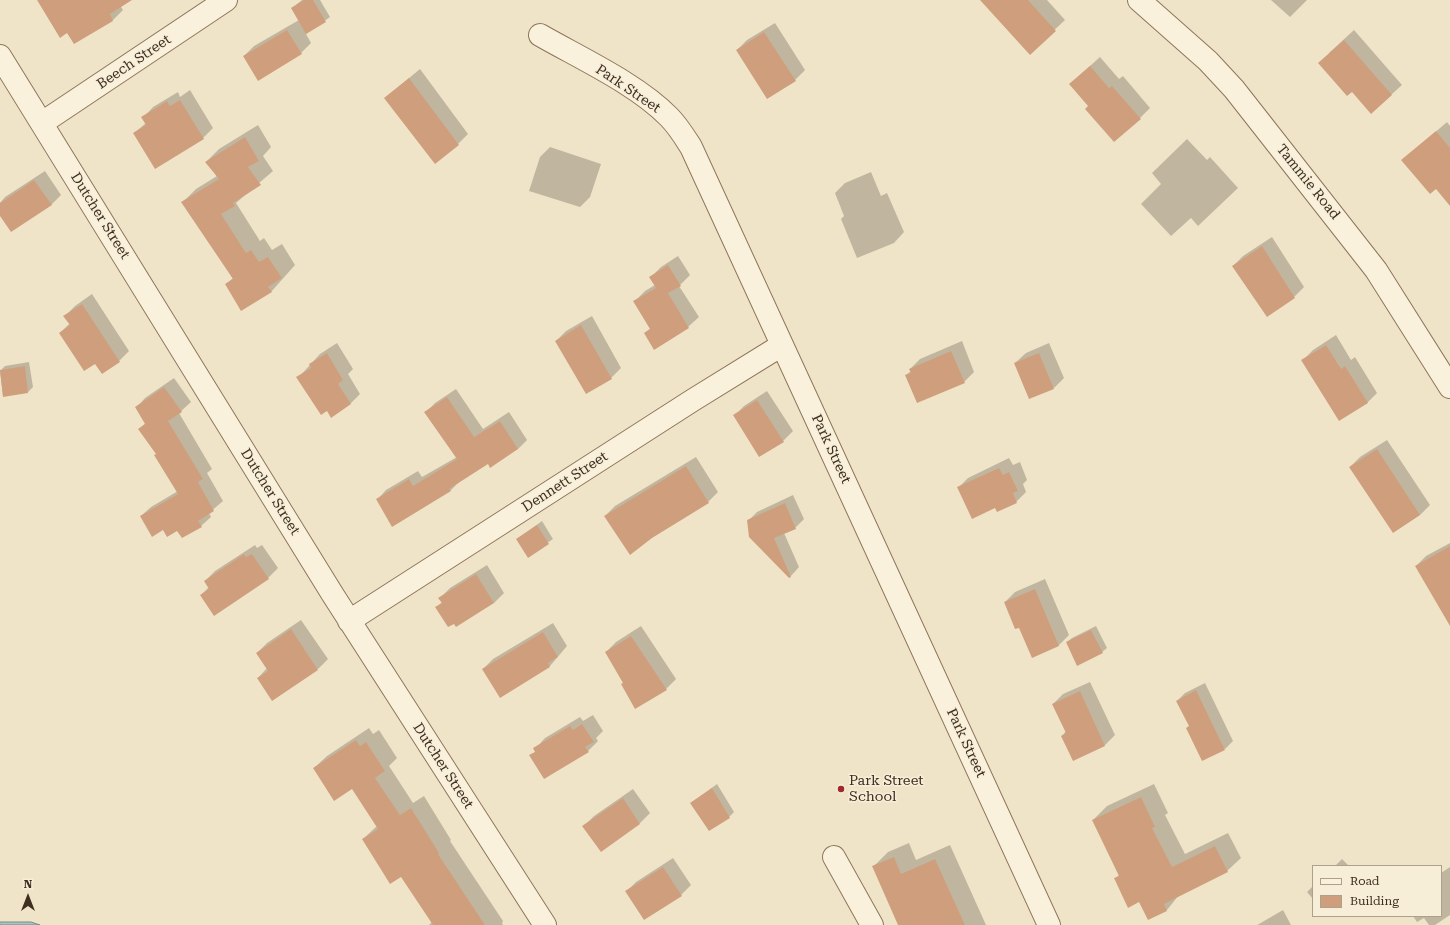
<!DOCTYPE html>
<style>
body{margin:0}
#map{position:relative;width:1450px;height:925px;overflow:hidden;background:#f0e4c8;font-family:"Roboto Serif",serif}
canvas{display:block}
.legend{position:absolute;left:1312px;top:865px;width:130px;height:52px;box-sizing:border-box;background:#f7eed8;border:1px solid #ada18e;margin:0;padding:5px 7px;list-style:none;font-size:12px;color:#3d2e20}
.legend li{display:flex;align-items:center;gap:8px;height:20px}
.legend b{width:20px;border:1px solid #ada18e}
.north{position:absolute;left:8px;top:877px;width:40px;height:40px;-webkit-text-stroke:3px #f7eed8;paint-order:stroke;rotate:0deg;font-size:11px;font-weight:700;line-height:16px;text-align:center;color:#3d2e20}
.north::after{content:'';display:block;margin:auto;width:14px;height:18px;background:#3d2e20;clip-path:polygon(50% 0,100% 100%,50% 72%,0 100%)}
</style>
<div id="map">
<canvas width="1450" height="925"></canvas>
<ul class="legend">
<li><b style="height:5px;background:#faf1dc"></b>Road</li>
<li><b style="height:11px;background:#cf9f7d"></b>Building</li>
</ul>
<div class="north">N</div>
</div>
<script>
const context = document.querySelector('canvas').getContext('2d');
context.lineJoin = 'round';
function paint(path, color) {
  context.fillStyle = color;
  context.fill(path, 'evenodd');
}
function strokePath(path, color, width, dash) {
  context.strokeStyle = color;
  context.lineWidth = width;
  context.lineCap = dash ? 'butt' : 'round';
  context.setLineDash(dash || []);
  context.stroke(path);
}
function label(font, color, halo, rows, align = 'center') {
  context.font = font + ' "Roboto Serif",serif';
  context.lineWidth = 3;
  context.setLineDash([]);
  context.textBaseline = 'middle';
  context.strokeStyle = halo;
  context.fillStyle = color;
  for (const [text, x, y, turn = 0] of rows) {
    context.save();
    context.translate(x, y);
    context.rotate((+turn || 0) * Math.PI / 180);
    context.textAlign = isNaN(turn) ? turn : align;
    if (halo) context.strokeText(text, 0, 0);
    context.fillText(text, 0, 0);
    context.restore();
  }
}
const water = new Path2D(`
 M0,922H31L40,925H0Z`);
const shadow = new Path2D(`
 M45,0H125L120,5L123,10L113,20L74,43Z
 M302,0H320L330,17L306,34L311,43L301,53L244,56L254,46L299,20L292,8Z
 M998,0H1047L1065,20L1030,53Z
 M1271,0H1307L1290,17Z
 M775,23L805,70L795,80L737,50L747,40Z
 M1354,30L1402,85L1371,113L1329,53Z
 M1100,57L1119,79L1123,76L1150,108L1140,118L1089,106L1081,74Z
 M420,69L468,134L458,144L385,98Z
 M190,90L213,128L203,138L134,133L146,123L143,118L153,107L178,92L180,97Z
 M1447,122L1450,126V204L1436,187L1403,160Z
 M258,125L271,147L263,156L273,171L236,203L260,241L264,238L272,250L282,244L295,265L271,292L226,284L233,278L183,202L196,189L217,176L206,162L219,149Z
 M1187,139L1207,160L1210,157L1238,188L1198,226L1191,218L1171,236L1141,204L1161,184L1152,173Z
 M550,147L601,164L590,197L580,207L529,191L540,157Z
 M45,171L61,195L51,205L0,214V203L5,197Z
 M871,172L881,196L887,193L904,232L894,243L857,258L841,219L844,216L835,193L845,183Z
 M1272,237L1304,287L1294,297L1233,266L1243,256Z
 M678,256L690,275L679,286L699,317L688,327L654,349L645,333L651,328L635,301L645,291L655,285L651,277L661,267Z
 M92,294L129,351L119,361L102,372L95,363L60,333L70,323L65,316L75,306Z
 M592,316L621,368L611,378L556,341L566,331Z
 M1336,335L1351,360L1355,357L1377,393L1367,403L1303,360L1313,350Z
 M962,341L974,372L964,382L906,375L911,371L910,369L920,359Z
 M337,343L353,369L348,374L360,394L350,404L298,378L320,354Z
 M1049,343L1064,378L1054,388L1015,363L1026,353Z
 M29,362L33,387L28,392L3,396L0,371L5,366Z
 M174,378L191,402L179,413L212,469L207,473L223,501L209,513L211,517L201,526L178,530L164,529L141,516L151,507L178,491L157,453L139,429L146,423L136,408L145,398Z
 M456,389L483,429L509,412L527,440L518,449L488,463L459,482L450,491L377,500L386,490L418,471L422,477L457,457L426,412L435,403Z
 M767,391L793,431L783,441L734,416L744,406Z
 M1387,440L1430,505L1420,515L1393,532L1350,467L1360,457Z
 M696,457L718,492L708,502L605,516L615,506Z
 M1009,458L1013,465L1020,462L1027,480L1023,484L1026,492L1016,502L996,507L958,488L968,478Z
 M793,495L804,519L795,528L784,533L799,567L790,577L748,521L757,512Z
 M542,521L553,539L528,556L517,539Z
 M1450,543V616L1416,566L1426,556Z
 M255,545L257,548L262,545L278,568L268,578L201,595L209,587L205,581L215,571Z
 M487,565L504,593L494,603L437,607L442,602L440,598L450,588Z
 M1045,579L1069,635L1059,645L1032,656L1019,626L1005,602L1015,592Z
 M301,620L328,659L318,669L258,678L267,668L257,653L267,643Z
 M553,623L567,646L550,666L483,669L493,659Z
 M641,626L676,679L666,689L624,682L606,652L616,642Z
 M1096,626L1107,648L1102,652L1067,642L1072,638Z
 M1090,682L1115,735L1105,745L1073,760L1062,736L1066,731L1053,704L1063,694Z
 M1205,683L1233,741L1225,749L1187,728L1190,725L1177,701L1185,693Z
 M593,715L603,731L596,738L598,741L588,751L531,756L536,751L535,749L545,738L580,717L583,721Z
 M369,728L373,734L379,730L397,758L389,766L413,803L424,796L451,840L450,841L503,921L502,923L503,925H429L432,922L402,875L363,839L377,826L352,788L314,768L327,756Z
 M717,784L734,812L729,817L691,803Z
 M1154,784L1168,813L1165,815L1185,854L1228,833L1241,858L1227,871L1179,895L1167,910L1148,919L1139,901L1115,879L1119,875L1093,820L1107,806Z
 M633,789L650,813L640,823L601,850L584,826L594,816Z
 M909,843L916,860L950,845L986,925H899L873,867L888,852Z
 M673,858L691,885L681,895L626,892L636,882Z
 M1342,859L1349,866H1335Z
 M1450,867V915L1435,925H1429L1424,918L1417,922L1413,916H1441V873Z
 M1313,886V899L1307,892Z
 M1283,910L1291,925H1257L1259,924Z`);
const building = new Path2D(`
 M37,0H132L110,14L113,21L74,44L67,33L60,38Z
 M304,0H313L326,22L306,34L291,8Z
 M980,0H1028L1056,31L1030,55Z
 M287,30L302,54L258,81L243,56Z
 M764,32L796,81L767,99L736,50Z
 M1344,40L1392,95L1371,114L1352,92L1347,96L1318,63Z
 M1090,66L1109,88L1112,86L1141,119L1114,142L1085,109L1088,106L1069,84Z
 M409,78L459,145L435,164L384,98Z
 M180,100L204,139L155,169L133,133L146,125L141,117L167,101L170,106Z
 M1436,131L1450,148V206L1436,189L1430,194L1401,160Z
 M245,137L259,161L248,167L261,185L233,203L235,206L221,214L246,253L251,250L259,262L268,257L282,278L268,287L272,292L241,311L225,284L233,279L181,202L219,179L205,162Z
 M34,180L52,205L11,232L0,216V203Z
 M1262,246L1295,298L1267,317L1232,266Z
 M668,265L681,286L668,293L689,328L654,350L644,333L650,329L633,301L656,288L649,277Z
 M82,304L120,362L102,374L95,364L84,371L59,333L70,325L63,316Z
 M581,325L612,379L586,394L555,341Z
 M1326,345L1341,369L1345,366L1368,403L1339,421L1301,360Z
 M951,351L965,383L917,403L905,375L911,373L909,369Z
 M327,353L343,380L338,384L351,404L331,418L327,411L321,415L296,377L311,368L309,364Z
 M1039,353L1054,389L1029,399L1014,363Z
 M25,366L28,393L3,397L0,370Z
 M164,387L182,412L168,421L203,479L198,482L214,511L198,521L202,527L182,538L177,531L167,537L163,530L152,537L140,516L178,494L154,455L156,454L138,429L145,424L135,407Z
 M447,397L474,437L500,421L518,449L490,468L488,464L449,489L451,491L392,527L376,499L409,479L413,486L457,459L424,412Z
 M757,400L784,442L759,457L733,415Z
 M1377,449L1420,515L1393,533L1349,467Z
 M686,466L709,503L652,538L630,555L604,516Z
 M999,468L1003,475L1009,472L1018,491L1013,493L1017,503L997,512L995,508L972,519L957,487Z
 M785,503L796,529L774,538L791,577L789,578L749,537L747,520Z
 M537,525L549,544L528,558L516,539Z
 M1450,546V626L1415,566Z
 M244,554L246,557L252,554L269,579L214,616L200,595L209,589L204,581Z
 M476,574L494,603L456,627L454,624L448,627L435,607L442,603L438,598Z
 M1035,589L1059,646L1032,658L1019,628L1015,629L1004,602Z
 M291,629L318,670L272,701L257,678L268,671L256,653Z
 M1091,630L1103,653L1077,666L1066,642Z
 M543,632L558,657L548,663L550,667L500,698L482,669Z
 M631,636L667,690L635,709L621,684L623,683L605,652Z
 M1196,690L1225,750L1202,761L1186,728L1189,726L1176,701Z
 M1080,691L1105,746L1073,761L1061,736L1066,733L1052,704Z
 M582,724L594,742L585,747L589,752L544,779L529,755L535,752L533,748L570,726L573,730Z
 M356,740L360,746L366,742L385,771L375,778L400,815L411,808L439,853L438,854L485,925H433L401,877L390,884L362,839L378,829L352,789L334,801L313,768Z
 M712,788L730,818L709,831L690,803Z
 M1141,797L1155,827L1152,828L1172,867L1215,846L1228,872L1164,904L1167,911L1148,920L1139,902L1128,908L1114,878L1119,876L1092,820Z
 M623,798L640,824L601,852L582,826Z
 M894,857L901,874L935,859L965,925H898L872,866Z
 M663,867L682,896L644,920L625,891Z`);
const minor = new Path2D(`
 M1139,0L1208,61L1234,89L1376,270L1450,387
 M540,35C580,58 637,84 669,117C678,126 684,136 691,147L1049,925
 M0,56L333,595L545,925
 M42,123L226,0
 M349,621L693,400L782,345
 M834,857L872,925`);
const markers = [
 [841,789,4,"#9e2a2b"]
];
const streetNames = [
 ["Beech Street",134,62,-34],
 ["Park Street",628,89,34],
 ["Tammie Road",1308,182,51],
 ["Dutcher Street",100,216,58],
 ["Park Street",831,449,65],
 ["Dennett Street",565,482,-33],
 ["Dutcher Street",270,492,58],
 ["Park Street",966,743,65],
 ["Dutcher Street",443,766,57]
];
const poiNames = [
 ["Park Street",849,781],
 ["School",849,797]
];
paint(water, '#a9c4bc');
strokePath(water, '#6f938a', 1);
paint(shadow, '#0003');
paint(building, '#cf9f7d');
strokePath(minor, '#8d765c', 24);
strokePath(minor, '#faf1dc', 22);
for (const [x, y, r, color] of markers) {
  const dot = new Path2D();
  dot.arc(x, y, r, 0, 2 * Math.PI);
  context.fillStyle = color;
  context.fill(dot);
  strokePath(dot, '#f7eed8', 1.5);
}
label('14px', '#3d2e20', '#f7eed8', streetNames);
label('14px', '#3d2e20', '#f7eed8', poiNames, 'left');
</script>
